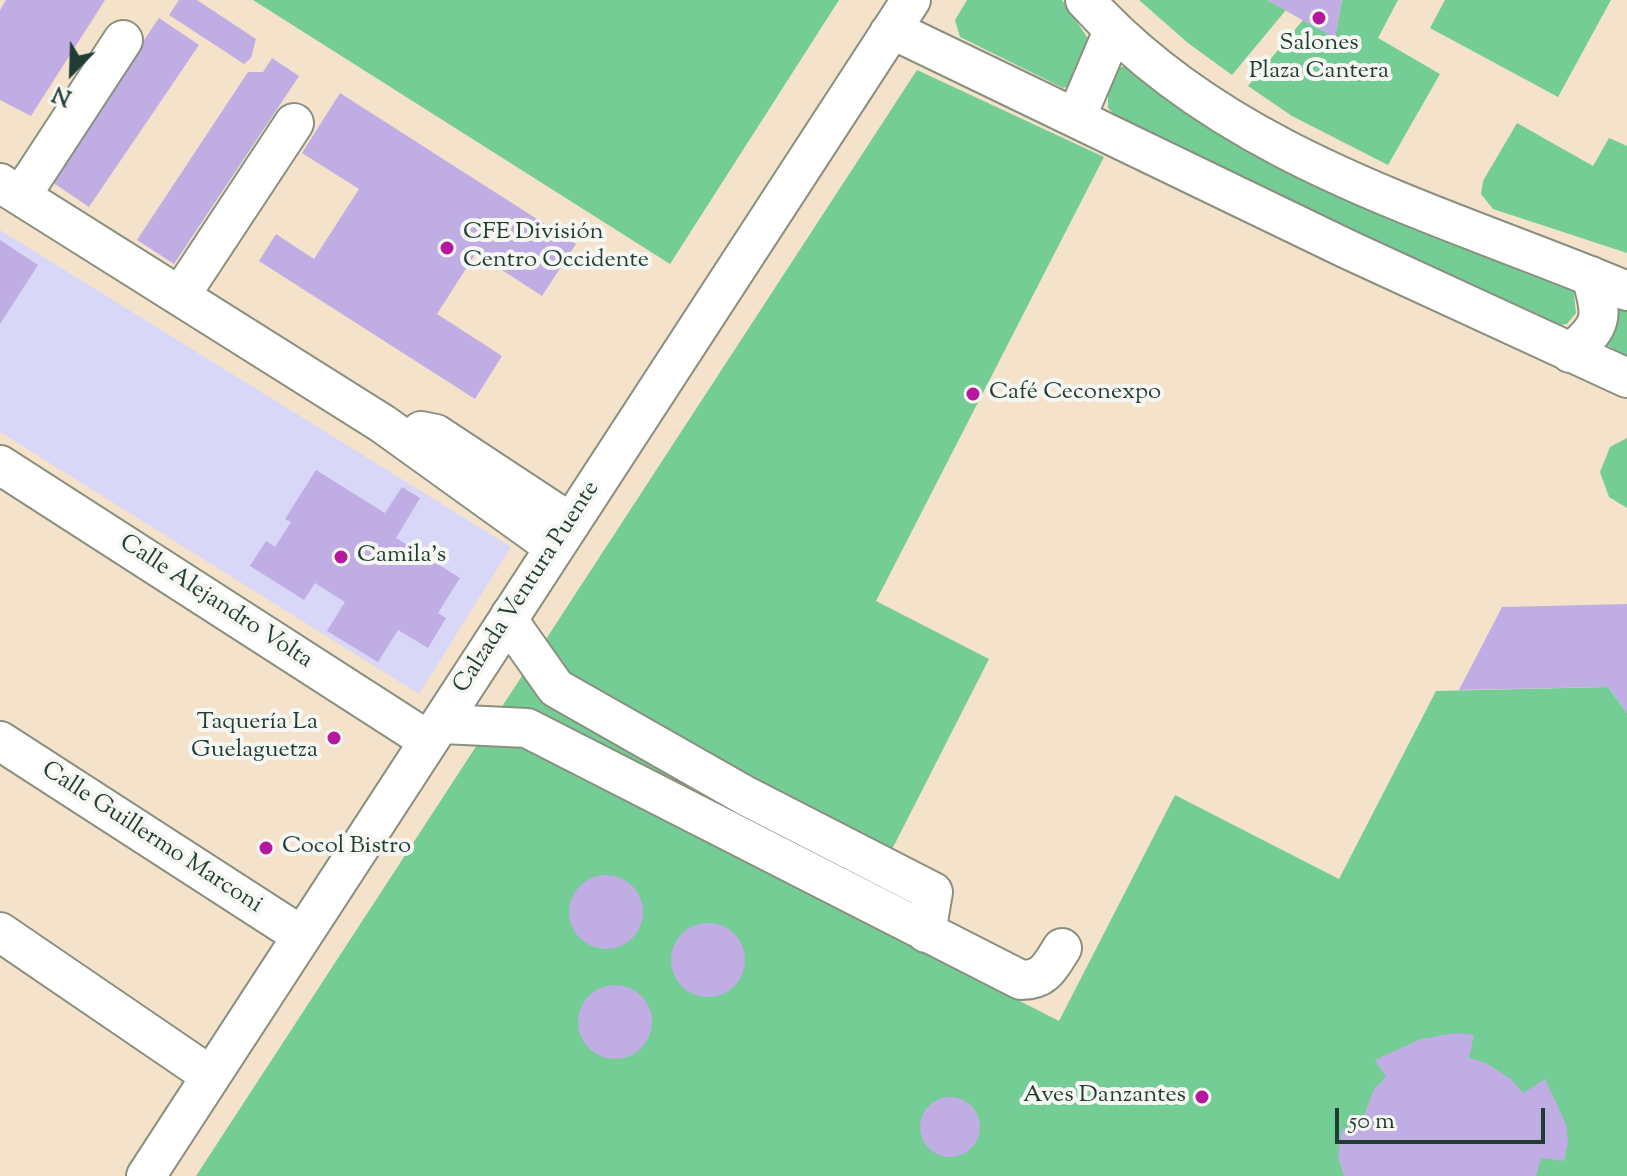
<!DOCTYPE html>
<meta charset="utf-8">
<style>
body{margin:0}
#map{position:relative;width:1627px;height:1176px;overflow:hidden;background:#f4e2ca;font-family:"Sorts Mill Goudy",serif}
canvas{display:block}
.north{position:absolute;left:32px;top:32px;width:80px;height:80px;-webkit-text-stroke:6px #f6f6f2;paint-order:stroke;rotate:203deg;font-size:22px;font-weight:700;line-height:32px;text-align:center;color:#1f3d34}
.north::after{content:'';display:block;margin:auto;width:28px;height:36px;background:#1f3d34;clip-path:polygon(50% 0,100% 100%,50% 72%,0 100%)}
.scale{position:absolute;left:1335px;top:1108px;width:210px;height:36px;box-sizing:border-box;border:4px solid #1f3d34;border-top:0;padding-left:10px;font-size:24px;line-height:28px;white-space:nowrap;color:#1f3d34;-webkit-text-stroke:6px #f6f6f2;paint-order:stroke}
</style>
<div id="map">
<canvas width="1627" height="1176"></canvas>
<div class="north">N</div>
<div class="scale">50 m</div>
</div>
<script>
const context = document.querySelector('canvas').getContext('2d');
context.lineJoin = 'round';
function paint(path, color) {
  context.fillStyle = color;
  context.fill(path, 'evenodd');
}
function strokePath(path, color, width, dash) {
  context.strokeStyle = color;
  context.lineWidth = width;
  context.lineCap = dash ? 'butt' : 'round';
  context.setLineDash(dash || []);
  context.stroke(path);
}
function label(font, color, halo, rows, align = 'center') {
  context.font = font + ' "Sorts Mill Goudy",serif';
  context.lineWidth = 8;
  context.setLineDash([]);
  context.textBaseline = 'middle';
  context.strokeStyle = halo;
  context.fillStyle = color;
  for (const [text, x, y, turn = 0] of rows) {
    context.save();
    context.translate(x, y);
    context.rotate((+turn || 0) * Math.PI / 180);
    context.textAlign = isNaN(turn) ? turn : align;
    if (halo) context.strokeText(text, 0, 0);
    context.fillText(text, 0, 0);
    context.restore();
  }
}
const built = new Path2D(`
 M0,230L511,547L419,694L0,432Z`);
const green = new Path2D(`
 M253,0H839L670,264Z
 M967,0H1062L1089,40L1073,85L1063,88L960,37L955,20Z
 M1139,0H1267L1286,10L1232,75L1188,43Z
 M1342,0H1398L1378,38L1440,74L1388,165L1292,116L1248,86L1303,20L1335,37Z
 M1445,0H1611L1558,97L1430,28Z
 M1136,65L1573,286L1576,313L1567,324L1548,327L1119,119L1108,108V89L1120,67Z
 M917,70L1104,157L876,601L989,659L857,918L1059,1021L1175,795L1339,879L1436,691L1608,687L1627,713V1176H196Z
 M1517,123L1593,166L1609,138L1627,146V253L1493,209L1481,194L1483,181Z
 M1618,303L1627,305V359L1602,341Z
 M1627,438V508L1609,497L1600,472L1610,447Z`);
const building = new Path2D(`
 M6,0H105L31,116L0,100V10Z
 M179,0H197L256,39L251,58L244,64L169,15Z
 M1267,0H1342L1335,38L1295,16Z
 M159,18L199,45L89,207L49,180Z
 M272,58L299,76L174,264L137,240L248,72H263Z
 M340,93L576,244L542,296L476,253L437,314L502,356L475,399L259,261L276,234L314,259L359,189L302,153Z
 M0,240L38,265L0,324Z
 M316,470L385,513L402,487L420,498L396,538L460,578L438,613L446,618L428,648L398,630L378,662L327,631L345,602L315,583L304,600L250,566L266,541L275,547L291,522L285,519Z
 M1627,604V713L1608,687L1459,690L1502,607Z
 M569 912a37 37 0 1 1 74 0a37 37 0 1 1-74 0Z
 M671 960a37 37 0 1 1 74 0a37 37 0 1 1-74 0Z
 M578 1022a37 37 0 1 1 74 0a37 37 0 1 1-74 0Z
 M1456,1033L1474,1035L1469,1058L1486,1063L1511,1079L1523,1093L1545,1079L1566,1124L1568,1142L1564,1161L1541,1158L1536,1176H1344L1338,1157L1342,1129L1358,1131L1374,1089L1386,1077L1375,1060L1421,1039Z
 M920 1127a30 30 0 1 1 60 0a30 30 0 1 1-60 0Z`);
const minor = new Path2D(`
 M1085,0C1227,158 1438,212 1627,291
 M889,33L893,30L1347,249L1627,378
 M1076,118L1113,31
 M0,183L383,424L554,547
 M21,196L123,40
 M180,296L294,123
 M1570,353C1604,325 1603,317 1591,276
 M421,431L436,434L571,523
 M0,465L429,741
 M511,614L508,620L556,688L746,796L933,892L926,933
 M438,728L443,724L527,728L1021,980C1045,980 1050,967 1062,948
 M0,741L302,936
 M0,932L211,1076
 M146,1176L911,0`);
const markers = [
 [1319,18,8,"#b5179e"],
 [447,248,8,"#b5179e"],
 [973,394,8,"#b5179e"],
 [341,557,8,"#b5179e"],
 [334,738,8,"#b5179e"],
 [266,848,8,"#b5179e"],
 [1202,1097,8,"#b5179e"]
];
const poiNames = [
 ["Salones",1319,45,"center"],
 ["Plaza Cantera",1319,73,"center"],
 ["CFE División",463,234],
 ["Centro Occidente",463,262],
 ["Café Ceconexpo",989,394],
 ["Camila's",357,557],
 ["Taquería La",318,724,"right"],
 ["Guelaguetza",318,752,"right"],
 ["Cocol Bistro",282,848],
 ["Aves Danzantes",1186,1097,"right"]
];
const streetNames = [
 ["Calzada Ventura Puente",528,588,-57],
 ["Calle Alejandro Volta",215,603,33],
 ["Calle Guillermo Marconi",151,839,33]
];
paint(built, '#d9d7f8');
paint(green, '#74cd94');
paint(building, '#c0ade4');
strokePath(minor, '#8a907f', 42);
strokePath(minor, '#fff', 38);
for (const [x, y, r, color] of markers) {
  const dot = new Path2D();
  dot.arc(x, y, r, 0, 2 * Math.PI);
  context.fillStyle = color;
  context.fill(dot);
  strokePath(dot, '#f6f6f2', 3);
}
label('24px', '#1f3d34', '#f6f6f2', poiNames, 'left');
label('24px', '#1f3d34', '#f6f6f2', streetNames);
</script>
